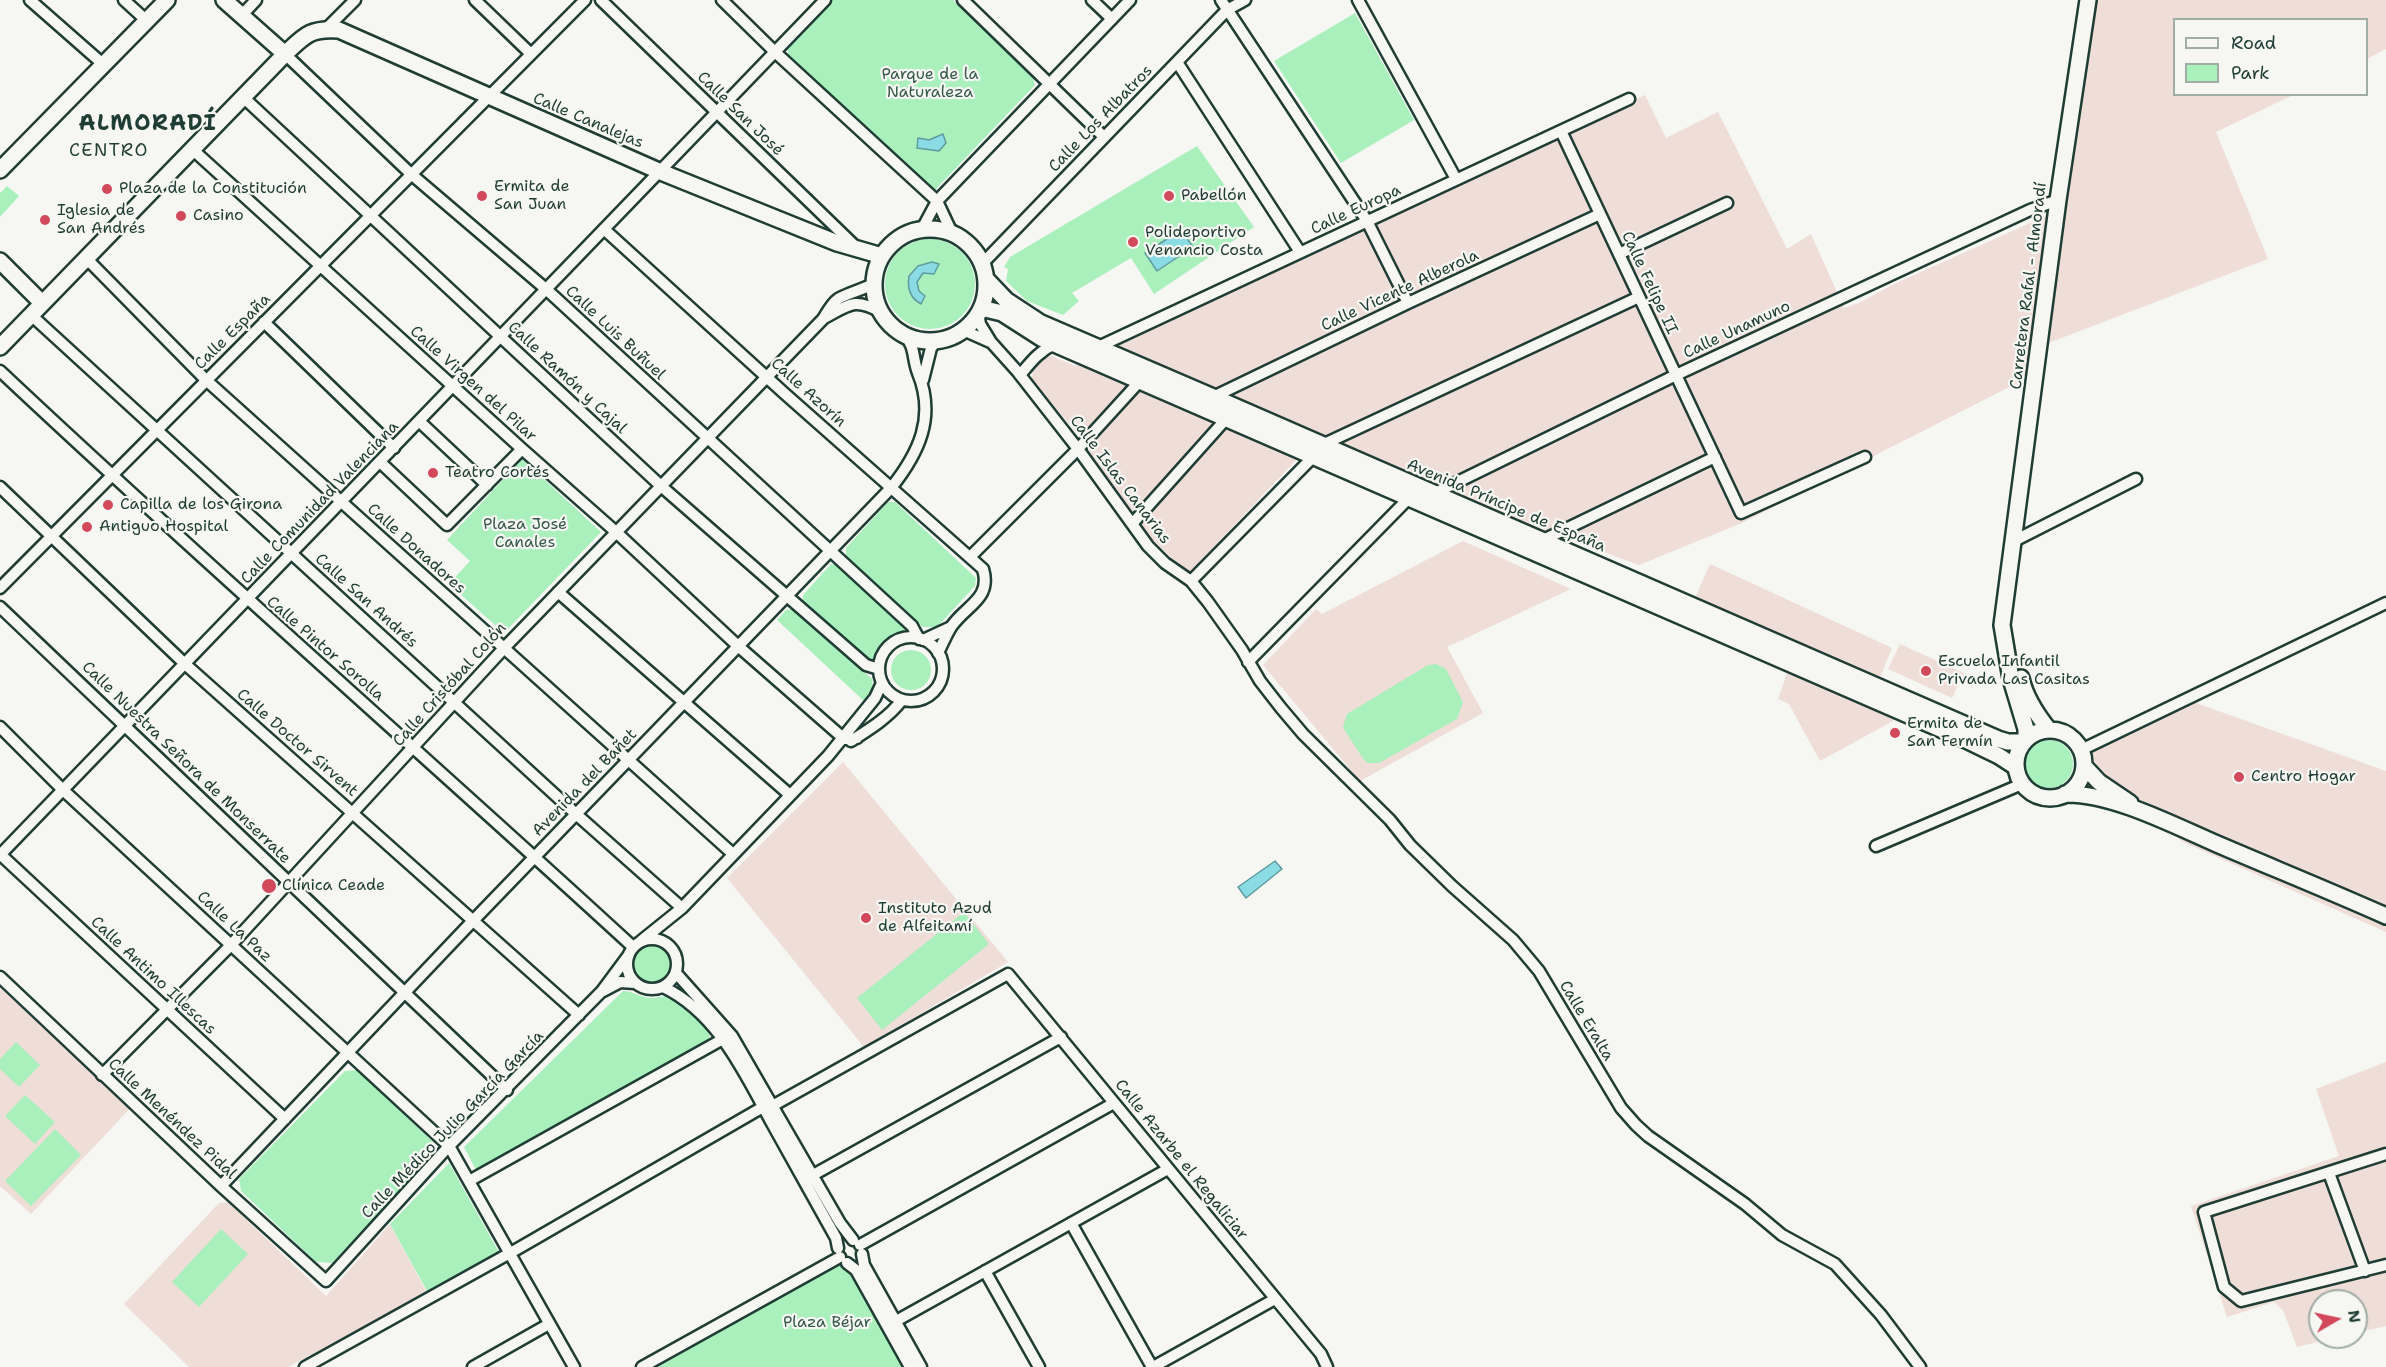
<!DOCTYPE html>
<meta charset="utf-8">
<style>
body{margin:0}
#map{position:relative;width:2386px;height:1367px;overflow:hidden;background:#f6f6f2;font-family:"Shantell Sans",sans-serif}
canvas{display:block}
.legend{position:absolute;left:2173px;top:18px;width:195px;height:78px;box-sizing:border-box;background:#f6f6f2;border:2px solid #a0aca6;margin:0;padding:8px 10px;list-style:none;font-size:18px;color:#1f3d34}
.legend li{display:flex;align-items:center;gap:12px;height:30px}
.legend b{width:30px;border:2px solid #a0aca6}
.north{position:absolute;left:2308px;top:1289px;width:60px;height:60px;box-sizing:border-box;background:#f6f6f2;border:2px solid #a0aca6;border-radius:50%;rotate:81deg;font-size:16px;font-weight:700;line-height:24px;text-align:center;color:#1f3d34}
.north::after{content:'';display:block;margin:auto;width:21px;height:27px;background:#d1495b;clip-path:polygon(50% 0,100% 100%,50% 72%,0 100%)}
</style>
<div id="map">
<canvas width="2386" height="1367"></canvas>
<ul class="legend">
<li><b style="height:8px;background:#f6f6f2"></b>Road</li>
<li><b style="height:16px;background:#aaf0bd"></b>Park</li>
</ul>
<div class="north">N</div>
</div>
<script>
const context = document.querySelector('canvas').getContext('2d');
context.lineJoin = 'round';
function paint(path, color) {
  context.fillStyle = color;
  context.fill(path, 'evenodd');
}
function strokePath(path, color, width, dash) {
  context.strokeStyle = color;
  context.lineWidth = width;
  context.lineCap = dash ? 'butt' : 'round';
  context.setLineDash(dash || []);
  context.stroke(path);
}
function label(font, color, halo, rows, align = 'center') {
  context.font = font + ' "Shantell Sans",sans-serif';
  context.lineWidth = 4.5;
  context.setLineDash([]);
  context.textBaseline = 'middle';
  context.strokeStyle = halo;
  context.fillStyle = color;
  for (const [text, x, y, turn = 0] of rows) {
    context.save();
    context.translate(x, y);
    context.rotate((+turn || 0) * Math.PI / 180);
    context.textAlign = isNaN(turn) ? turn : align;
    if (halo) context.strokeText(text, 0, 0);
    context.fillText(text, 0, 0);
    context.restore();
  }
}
const built = new Path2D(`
 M2078,0H2386V49L2367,59L2366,20H2174V94L2293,95L2216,132L2268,259L2051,342L2027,378L1742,523L1639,565L1450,496L1318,437L1188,574L1141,528L1077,433L1032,380L1033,368L1046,354L1076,366L1645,95L1666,138L1718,112L1787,249L1811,234L1844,308L1859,303L1892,285L2048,215Z
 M1463,541L1571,589L1447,647L1483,713L1360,781L1263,665L1316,609L1322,614Z
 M1710,564L1892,648L1879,680L1902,716L1820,761L1789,704L1778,699L1797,645L1694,600Z
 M1900,644L1964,673L1952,698L1888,669Z
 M2196,703L2386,771V932L2183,842L2132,805L2093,767L2086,755Z
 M843,762L1008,962L864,1047L727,878Z
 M0,981L134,1104L31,1214L0,1186Z
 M2386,1062V1326L2356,1333V1301H2320V1337H2339L2297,1347L2283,1310L2274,1302L2227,1317L2191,1206L2339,1156L2316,1089Z
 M228,1202L326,1296L390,1224L427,1293L288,1367H189L124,1304L219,1203Z`);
const green = new Path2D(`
 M833,0H953L1033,78L1035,85L936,189H928L788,55V48Z
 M1355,13L1414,120L1341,163L1274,61Z
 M1197,146L1254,227L1154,294L1131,258L1072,293L1079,301L1063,315L1027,301L1006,281L1008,269L1004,267L1010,257Z
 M7,186L19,196L0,217V193Z
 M885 284a45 45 0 1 1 90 0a45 45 0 1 1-90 0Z
 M522,459L601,532L504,633L449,584L470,561L447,540Z
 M888,502H895L976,578L975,586L937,627H923L846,557V548Z
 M831,564L838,565L907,628C895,639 878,641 874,659L869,660L803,600V595Z
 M794,609L872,679L873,691L864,701L777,620L786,610Z
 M891 670a20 20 0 1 1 40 0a20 20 0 1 1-40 0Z
 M1436,664L1446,669L1463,702L1457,719L1379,763H1368L1364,760L1345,731L1343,726L1347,714L1428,665Z
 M2025 764a24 24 0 1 1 48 0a24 24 0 1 1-48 0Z
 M964,912L989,944L882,1030L857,998Z
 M634 964a18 18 0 1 1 36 0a18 18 0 1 1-36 0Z
 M623,991C633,991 641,998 652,998C659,997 665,996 672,996L710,1032L708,1042L476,1170L464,1147Z
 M16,1042L40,1065L19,1087L0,1069V1059Z
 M357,1070L434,1143V1154L332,1263L316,1262L241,1191L239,1179L345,1071Z
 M25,1095L55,1122L35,1144L5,1116Z
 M55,1129L81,1155L31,1206L5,1181Z
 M449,1163L500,1254L428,1293L390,1224Z
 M221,1229L248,1254L199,1307L172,1282Z
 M838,1265H843L850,1271L903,1367H657Z`);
const water = new Path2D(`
 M943,134L946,143L939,151L917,148L918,138L929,140Z
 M1181,230L1193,247L1157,271L1145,253Z
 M932,262L939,264L934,274L923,273L917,282L919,291L925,296L921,304C910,298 907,288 909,276L918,266Z
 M1275,861L1282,869L1246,898L1238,887Z`);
const street = new Path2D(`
 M30,0L104,65
 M124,0L147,21
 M475,0L531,54
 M601,0L857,248
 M722,0L775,52L937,201L952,233
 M963,0L1104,137
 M1092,0L1112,19
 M1221,0L1367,221L1408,303
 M1358,0L1456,179
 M241,16L256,0
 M326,29L355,0
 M285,54L411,174L547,290L912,626L919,639
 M1177,62L1300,252
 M243,97L661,486L866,665L879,669
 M1561,131L1741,513L1865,457
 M192,149L522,449L616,532L738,646L842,737L846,739L857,738
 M922,229L937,201L1130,0
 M605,230L784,393L983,569C992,599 966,605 951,627C946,635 942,645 938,653
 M1619,254L1727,203
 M86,258L206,380L733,854
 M982,264L1227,10L1245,0
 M978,313L980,324L991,342L1017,371L1078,449L1148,546L1165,563L1191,581L1208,602L1242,650L1260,681L1281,708L1303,734L1390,820L1410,845L1452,886L1513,940L1539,971L1621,1108L1636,1125L1648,1136L1745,1204L1782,1235L1835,1264L1881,1315L1920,1367
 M30,314L576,814L682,908
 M826,317C850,304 855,298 881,312
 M264,322L394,448
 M963,330L990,342
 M1096,348L1629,99
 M0,371C208,567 423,754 633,947
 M1020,375C1031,362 1039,351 1055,344
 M923,380L931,348L937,340
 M1213,397L1408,303L1600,214
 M420,422L487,485
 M1322,445L1639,297
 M380,462L447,525L522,449
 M0,487L185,664L579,1015
 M1433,494L1676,375L2030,210L2058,200
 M1132,524L1226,419
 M1541,541L1715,457
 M2014,541L2136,479
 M970,557L1078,449L1140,381
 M1191,581L1313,457
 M0,588L585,0
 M558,592L790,795
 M0,607L507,1090
 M879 669a32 32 0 1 1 64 0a32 32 0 1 1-64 0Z
 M923,640L951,627
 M1248,662L1408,499
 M0,727L63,790L449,1146L574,1367
 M851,741C870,729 888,718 902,700
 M2081,750L2386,603
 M1876,846L2022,784
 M0,855L825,0
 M1,855L285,1119
 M627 964a25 25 0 1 1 50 0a25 25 0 1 1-50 0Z
 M641,941L682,908L828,756L875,698L882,683
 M676,973L732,1036L840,1223L853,1240
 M0,977L221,1186L326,1281L449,1146L602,991L628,956
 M663,987C718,1013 745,1074 773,1125C794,1163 815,1200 836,1238L838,1248
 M603,991L620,982L635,983
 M102,1075L231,945L506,646L823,319C827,313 831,304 838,299C841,296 868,287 874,284
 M774,1105L1008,974L1321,1354L1327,1367
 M2386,1154L2204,1212L2224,1287L2241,1301L2386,1265
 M2329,1173L2365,1271
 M813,1175L1061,1037
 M469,1181L723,1039
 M221,1186L466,928L891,488C919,453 936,417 918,373C912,357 916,348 904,334
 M1071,1223L1152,1367
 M860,1245L1114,1103
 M862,1254L864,1265L921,1367
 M847,1263L856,1270L910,1367
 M985,1271L1039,1367
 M896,1321L1168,1169
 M305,1367L519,1248L763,1107
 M473,1367L549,1324
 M642,1367L840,1257
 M1153,1367L1275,1299`);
const secondary = new Path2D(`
 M224,0L285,54
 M0,170L167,0
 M874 285a56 56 0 1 1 112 0a56 56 0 1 1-112 0Z
 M0,261L42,303
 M986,279L1006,300L1041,323L1213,397L1998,739L2008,742H2024
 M981,308L1002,313L1041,338L1966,740L1999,756L2016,767
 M0,347L285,54C305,35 310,28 339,30L661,172L837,243L882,256
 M2021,678C2025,697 2037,715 2049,730
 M2016 764a34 34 0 1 1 68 0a34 34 0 1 1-68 0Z
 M2026,739V729L2011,679L2002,625L2058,200L2088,0
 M2084,766L2099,782L2130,803
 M2065,794C2112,793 2173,825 2217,844C2273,868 2330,891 2386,916`);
const markers = [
 [107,189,6,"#d1495b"],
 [482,196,6,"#d1495b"],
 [1169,196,6,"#d1495b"],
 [181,216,6,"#d1495b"],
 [45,220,6,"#d1495b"],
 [1133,242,6,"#d1495b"],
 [433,473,6,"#d1495b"],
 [108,505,6,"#d1495b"],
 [87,527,6,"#d1495b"],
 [1926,671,6,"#d1495b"],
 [1895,733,6,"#d1495b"],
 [2239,777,6,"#d1495b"],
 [269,886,8,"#d1495b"],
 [866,918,6,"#d1495b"]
];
const parkNames = [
 ["Parque de la",930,75],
 ["Naturaleza",930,93],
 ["Plaza José",525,525],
 ["Canales",525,543],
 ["Plaza Béjar",827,1323]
];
const streetNames = [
 ["Calle San José",740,114,44],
 ["Calle Los Albatros",1101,119,-46],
 ["Calle Canalejas",588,121,23],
 ["Calle Europa",1356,210,-25],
 ["Calle Felipe II",1649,283,65],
 ["Carretera Rafal - Almoradí",2029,286,-83],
 ["Calle Vicente Alberola",1400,291,-25],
 ["Calle Unamuno",1737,330,-25],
 ["Calle España",233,332,-45],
 ["Calle Luis Buñuel",615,333,43],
 ["Calle Ramón y Cajal",567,378,43],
 ["Calle Virgen del Pilar",473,384,42],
 ["Calle Azorín",808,393,42],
 ["Calle Islas Canarias",1120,480,53],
 ["Calle Comunidad Valenciana",320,503,-46],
 ["Avenida Príncipe de España",1506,506,23],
 ["Calle Donadores",416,549,42],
 ["Calle San Andrés",366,601,42],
 ["Calle Pintor Sorolla",325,649,41],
 ["Calle Cristóbal Colón",450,685,-48],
 ["Calle Doctor Sirvent",297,743,41],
 ["Calle Nuestra Señora de Monserrate",186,763,44],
 ["Avenida del Bañet",585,783,-46],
 ["Calle La Paz",234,927,43],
 ["Calle Antimo Illescas",153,976,43],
 ["Calle Eralta",1586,1021,59],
 ["Calle Menéndez Pidal",172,1119,43],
 ["Calle Médico Julio García García",453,1125,-46],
 ["Calle Azarbe el Regaliciar",1181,1160,51]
];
const poiNames = [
 ["Ermita de",494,187],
 ["San Juan",494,205],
 ["Plaza de la Constitución",119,189],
 ["Pabellón",1181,196],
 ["Iglesia de",57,211],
 ["San Andrés",57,229],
 ["Casino",193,216],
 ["Polideportivo",1145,233],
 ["Venancio Costa",1145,251],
 ["Teatro Cortés",445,473],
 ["Capilla de los Girona",120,505],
 ["Antiguo Hospital",99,527],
 ["Escuela Infantil",1938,662],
 ["Privada Las Casitas",1938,680],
 ["Ermita de",1907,724],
 ["San Fermín",1907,742],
 ["Centro Hogar",2251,777],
 ["Clínica Ceade",282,886],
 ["Instituto Azud",878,909],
 ["de Alfeitamí",878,927]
];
const neighbourhoodNames = [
 ["CENTRO",109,151]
];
const districtNames = [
 ["ALMORADÍ",148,124]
];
paint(built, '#efddd8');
paint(green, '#aaf0bd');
paint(water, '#8adbe4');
strokePath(water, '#5f9c9e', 1.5);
strokePath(street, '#1f3d34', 15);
strokePath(secondary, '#1f3d34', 20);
strokePath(street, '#f6f6f2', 10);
strokePath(secondary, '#f6f6f2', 15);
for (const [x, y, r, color] of markers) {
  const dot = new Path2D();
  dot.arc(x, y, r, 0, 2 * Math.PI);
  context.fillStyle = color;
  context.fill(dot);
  strokePath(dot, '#f6f6f2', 2);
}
label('16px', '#345849', '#f6f6f2', parkNames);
label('16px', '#1f3d34', '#f6f6f2', streetNames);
label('16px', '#1f3d34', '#f6f6f2', poiNames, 'left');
context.letterSpacing = '1.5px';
label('18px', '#1f3d34', '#f6f6f2', neighbourhoodNames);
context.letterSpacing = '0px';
context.letterSpacing = '1.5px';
label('bold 22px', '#1f3d34', '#f6f6f2', districtNames);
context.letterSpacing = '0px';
</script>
